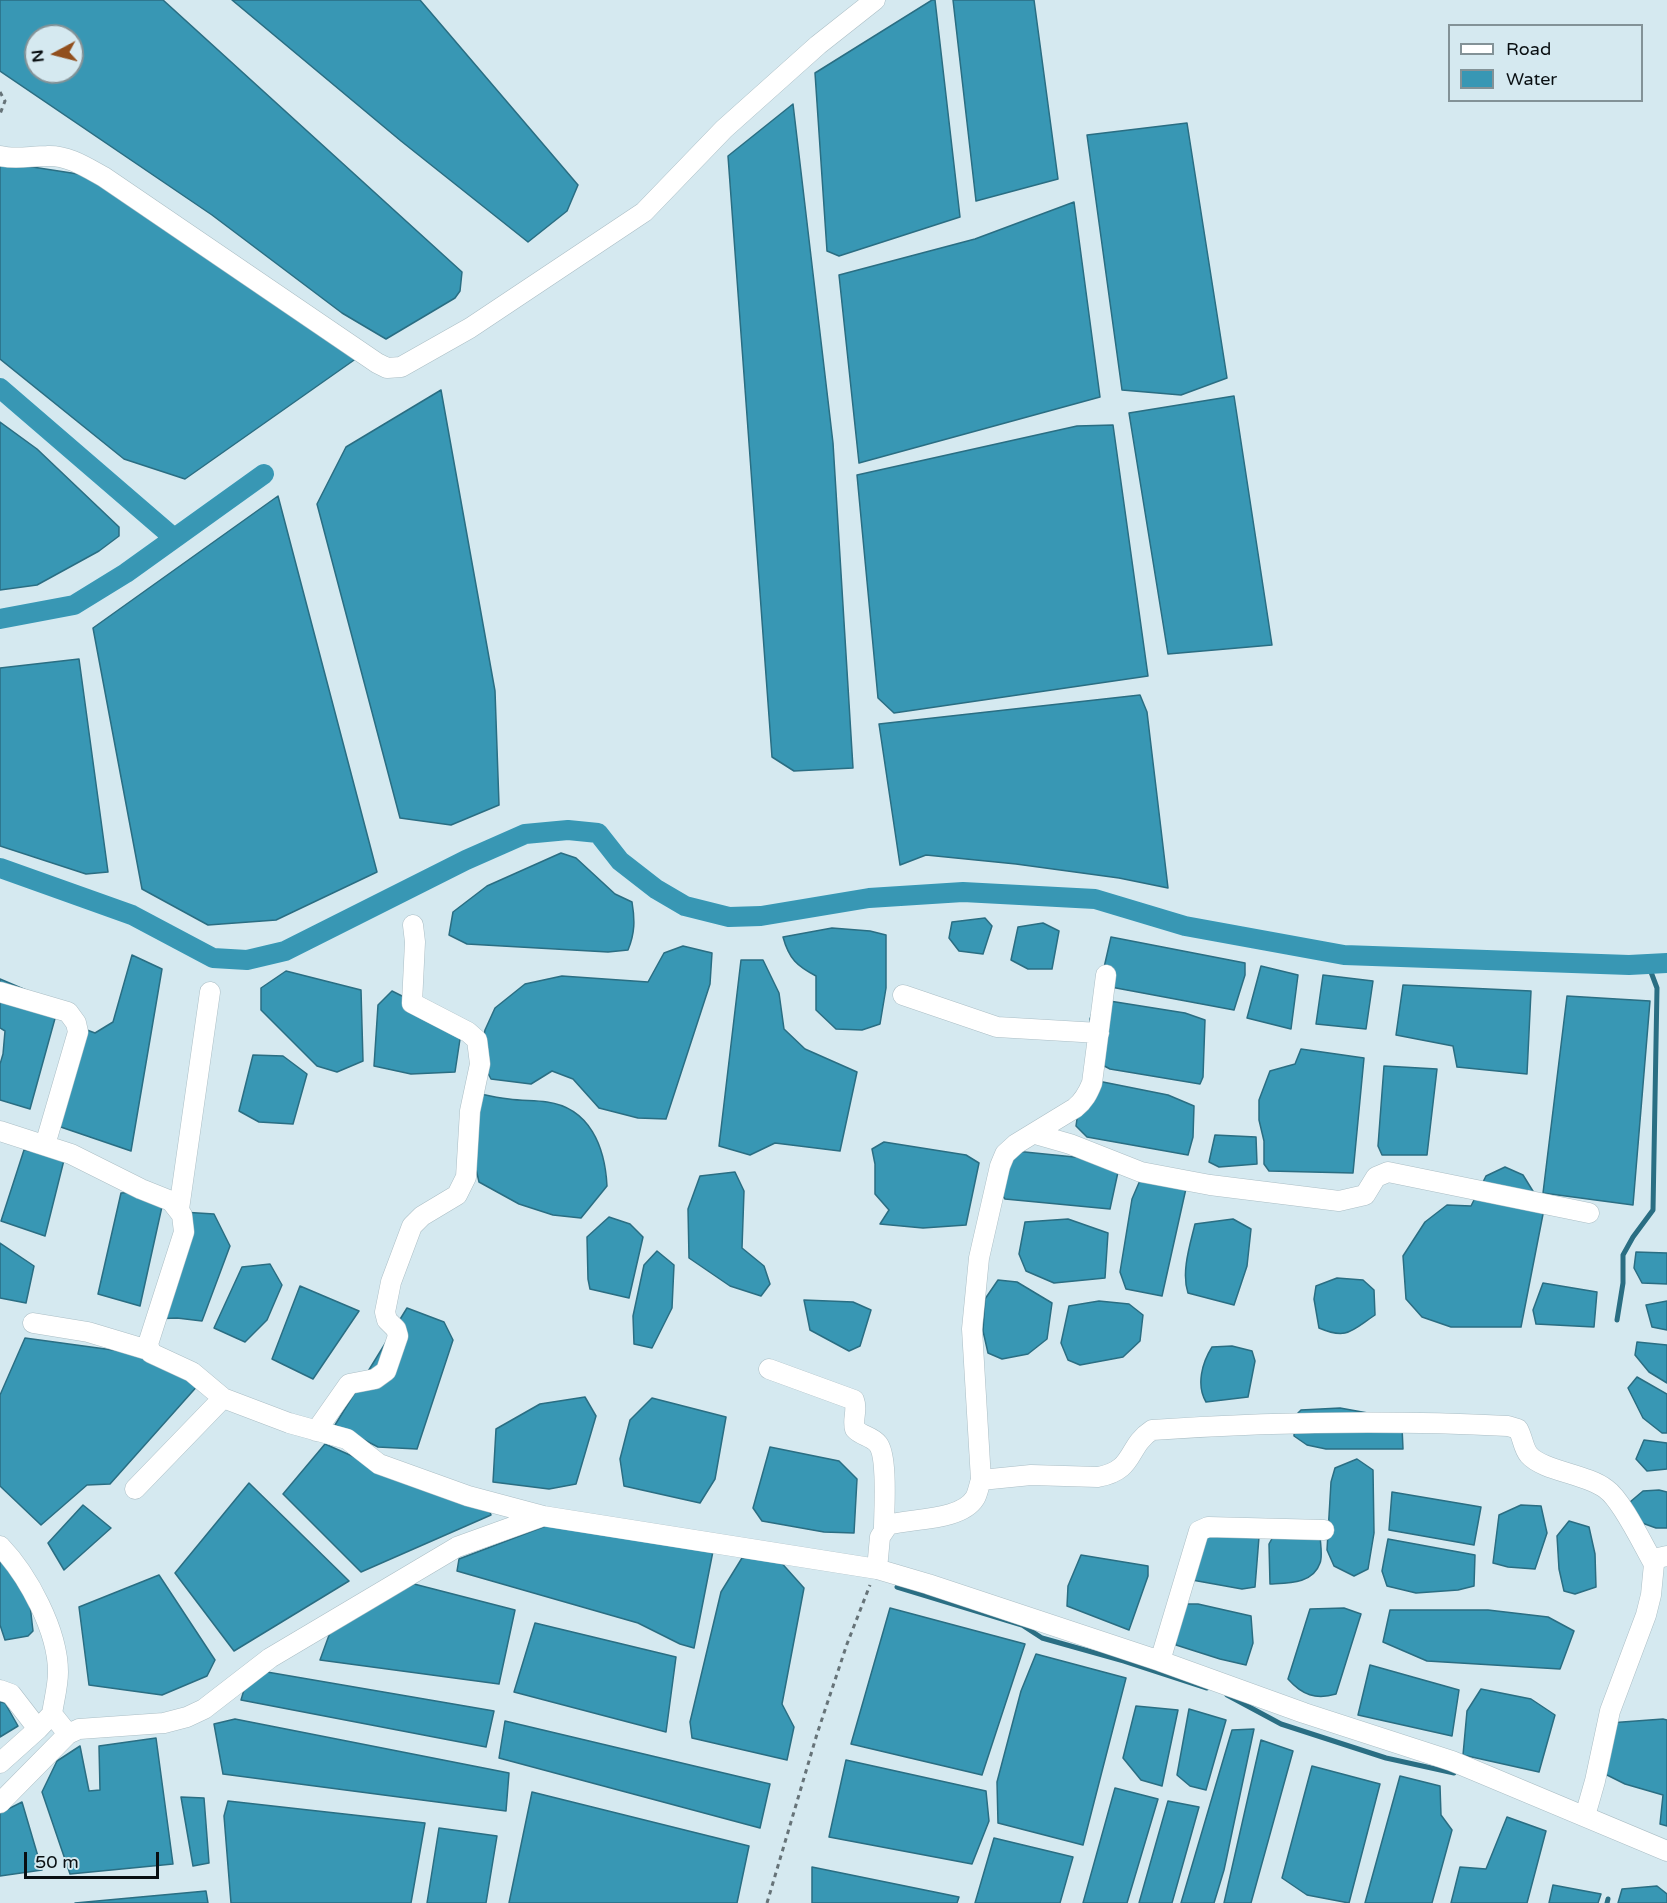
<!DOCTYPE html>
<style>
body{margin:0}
#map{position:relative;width:1667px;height:1903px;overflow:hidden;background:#d5e9f0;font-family:"Varela Round",sans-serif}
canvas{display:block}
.legend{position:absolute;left:1448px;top:24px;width:195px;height:78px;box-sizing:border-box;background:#d5e9f0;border:2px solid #839297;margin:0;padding:8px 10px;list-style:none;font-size:18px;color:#090f12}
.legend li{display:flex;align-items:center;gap:12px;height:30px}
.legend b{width:30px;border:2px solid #839297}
.north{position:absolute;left:24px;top:24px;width:60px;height:60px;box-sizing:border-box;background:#d5e9f0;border:2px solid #839297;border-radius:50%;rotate:263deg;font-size:16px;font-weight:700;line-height:24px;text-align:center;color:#090f12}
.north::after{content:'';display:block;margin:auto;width:21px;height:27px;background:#914f1d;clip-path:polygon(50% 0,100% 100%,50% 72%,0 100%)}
.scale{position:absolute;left:24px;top:1852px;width:135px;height:27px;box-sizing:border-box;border:3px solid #090f12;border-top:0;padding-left:8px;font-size:18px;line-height:21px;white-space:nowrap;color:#090f12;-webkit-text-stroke:4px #d5e9f0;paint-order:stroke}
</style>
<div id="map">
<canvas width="1667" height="1903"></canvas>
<ul class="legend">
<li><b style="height:8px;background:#fff"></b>Road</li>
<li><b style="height:16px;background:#3897b4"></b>Water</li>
</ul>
<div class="north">N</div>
<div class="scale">50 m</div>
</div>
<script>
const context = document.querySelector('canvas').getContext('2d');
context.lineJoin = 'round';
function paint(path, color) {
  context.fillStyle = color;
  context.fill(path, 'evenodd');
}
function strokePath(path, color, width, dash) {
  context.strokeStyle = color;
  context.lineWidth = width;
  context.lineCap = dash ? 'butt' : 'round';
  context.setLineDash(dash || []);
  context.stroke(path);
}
const water = new Path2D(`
 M0,0H163L462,272L460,291L455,298L386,339L342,313L212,215L0,71ZM36,36H72V72H36Z
 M232,0H420L578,185L567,211L528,242L401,141Z
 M932,0H935L960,217L839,256L827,251L815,73Z
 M953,0H1034L1058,179L976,201Z
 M793,104L833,443L853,768L794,771L772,757L728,156Z
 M1187,123L1227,378L1181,395L1122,390L1087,135Z
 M0,162L91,176L357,358L185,479L124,459L0,359Z
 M1074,202L1100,397L859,463L839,275L975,239Z
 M441,390L495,691L499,805L451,825L400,818L317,504L346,447Z
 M1234,396L1272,645L1168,654L1129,413Z
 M0,422L37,449L119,527V536L99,551L37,585L0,590Z
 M1113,425L1148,676L894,713L878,698L857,475L1077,426Z
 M278,496L377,872L276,920L208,925L142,889L93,628Z
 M79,659L108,872L86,874L0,846V668Z
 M1140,695L1147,712L1168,888L1119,878L1016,864L926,855L900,865L879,724Z
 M561,853L576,858L615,894L632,902C635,920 635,933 628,950L608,952L467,944L449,935L453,912L487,886Z
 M985,918L992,926L983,954L959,951L949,938L952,922Z
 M1043,923L1059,931L1052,969H1028L1011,960L1018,927Z
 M832,928L870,931L886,935V988L880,1024L862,1030L836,1029L816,1010V976C797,966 789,959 783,937Z
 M1111,937L1245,963V975L1234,1010L1100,985Z
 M683,946L712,953L710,984L666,1119L638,1118L599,1108L573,1079L552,1071L531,1084L491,1079L484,1066L482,1046L485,1030L495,1008L525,984L562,976L648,982L664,953Z
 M132,955L162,969L131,1151L49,1123L71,1024L95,1033L113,1022Z
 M741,960H763L779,993L784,1029L805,1049L857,1072L840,1151L775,1143L750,1155L719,1146Z
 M1261,966L1298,975L1291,1029L1247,1018Z
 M286,971L361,990L363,1061L337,1072L317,1066L261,1010V988Z
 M1323,975L1373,981L1366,1029L1316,1024Z
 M0,979L59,1004L30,1109L0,1100V1064L3,1054L5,1031L0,1028Z
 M1403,985L1531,991L1527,1074L1457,1067L1453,1046L1396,1035Z
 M392,991L462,1026L455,1072L411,1074L374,1066L378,1005Z
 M1567,996L1650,1001L1633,1205L1543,1193Z
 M1097,999L1185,1013L1205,1020L1203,1077L1200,1084L1110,1069L1095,1061L1094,1038L1090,1019Z
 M1301,1049L1364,1058L1353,1173L1269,1171L1264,1164V1141L1259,1120V1100L1270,1071L1295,1064Z
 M253,1055L283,1056L307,1074L293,1124L259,1122L239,1111Z
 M1384,1066L1437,1069L1427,1155H1382L1378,1146Z
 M1093,1080L1168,1095L1194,1106L1193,1137L1188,1155L1087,1137L1076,1126L1080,1098Z
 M481,1094C490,1096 500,1098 509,1099C522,1101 534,1100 547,1102C590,1108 605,1147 607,1186L581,1218L553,1215L519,1204L479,1182L471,1147Z
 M1215,1135L1256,1137L1257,1164L1219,1167L1209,1162Z
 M884,1142L966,1155L979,1163L966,1225L923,1228L880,1224L889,1210L875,1194V1164L872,1149Z
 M24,1150L65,1156L45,1236L1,1221Z
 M1015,1151L1084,1158L1118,1172L1110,1209L1005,1199L997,1188Z
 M1505,1167L1523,1175L1544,1209L1521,1327H1451L1422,1317L1406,1299L1403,1256L1425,1222L1447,1205L1471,1206L1486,1176Z
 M735,1172L744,1191L742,1248L764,1266L770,1284L761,1296L730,1286L689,1258L688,1209L700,1176Z
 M1141,1178L1187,1184L1162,1296L1126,1289L1120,1272L1132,1199Z
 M137,1192L163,1202L140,1306L98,1294L121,1193Z
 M182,1212L214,1214L230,1246L202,1321L177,1318L152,1319Z
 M609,1217L630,1224L643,1237L629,1298L590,1289L588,1279L587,1237Z
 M1068,1219L1108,1233L1105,1278L1054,1283L1026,1271L1019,1254L1025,1222Z
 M1233,1219L1251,1229L1247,1266L1234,1305L1188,1293C1181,1272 1190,1245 1195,1224Z
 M0,1243L34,1266L26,1303L0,1298Z
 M657,1251L674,1265L672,1308L652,1348L634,1344L633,1316L644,1265Z
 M1636,1252L1667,1253V1284L1642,1283L1634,1268Z
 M270,1264L282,1285L267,1320L245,1342L214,1328L242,1267Z
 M1337,1278L1363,1280L1374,1290L1375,1315C1351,1331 1347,1340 1319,1328L1314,1299L1316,1286Z
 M998,1280L1017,1282L1052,1303L1047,1339L1028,1354L1002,1359L988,1353L983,1331L985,1299Z
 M1543,1283L1597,1292L1594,1327L1536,1324L1533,1310Z
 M300,1286L359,1311L313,1379L272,1359Z
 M804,1300L853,1302L871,1310L860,1346L849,1351L810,1330Z
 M1099,1301L1129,1304L1143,1315L1140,1341L1123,1357L1080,1365L1068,1360L1061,1343L1069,1306Z
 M1667,1301V1330L1652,1327L1646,1305Z
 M407,1308L444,1322L453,1340L417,1449L378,1447L335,1425Z
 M25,1338L164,1357L200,1383L110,1484L87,1485L41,1525L0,1486V1395Z
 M1637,1342L1667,1345V1383L1649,1372L1635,1355Z
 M1232,1346L1252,1351L1255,1361L1248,1397L1206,1402C1196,1385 1202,1363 1212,1347Z
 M1637,1377L1667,1394V1433H1662L1643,1418L1628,1388Z
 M585,1397L596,1416L576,1484L549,1489L493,1482L496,1429L540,1404Z
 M652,1398L726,1417L715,1479L700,1503L624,1486L620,1459L630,1420Z
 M1340,1408L1390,1417L1402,1427L1403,1449H1326L1307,1445L1294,1436L1295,1416L1301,1410Z
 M1644,1440L1667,1443V1469L1647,1471L1636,1459Z
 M325,1444L452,1500L489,1509L491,1515L361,1572L283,1494Z
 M770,1447L839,1461L857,1479L854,1533L824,1532L762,1521L753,1508Z
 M1357,1459L1373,1470L1374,1533L1368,1569L1354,1576L1334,1566L1327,1550L1331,1482L1335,1468Z
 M249,1483L349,1581L234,1651L175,1573Z
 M1659,1490L1667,1492V1528H1656L1631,1519L1630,1502L1643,1491Z
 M1392,1492L1481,1507L1474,1545L1389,1530Z
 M83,1505L111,1528L64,1570L48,1543Z
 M1521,1505L1541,1506L1547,1533L1535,1569L1508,1567L1493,1563L1499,1515Z
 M1569,1521L1589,1527L1595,1554L1596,1587L1575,1594L1564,1591L1559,1569L1557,1536Z
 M1204,1523L1259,1537L1255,1587L1242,1589L1192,1580Z
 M551,1524L714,1546L694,1648L680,1644L638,1623L457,1571L459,1559Z
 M1279,1526L1320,1534C1320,1542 1323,1556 1320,1563C1313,1584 1288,1583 1270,1584L1269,1544Z
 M1388,1539L1475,1555L1474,1586L1458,1590L1416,1593L1387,1586L1382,1571Z
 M1081,1555L1148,1566V1576L1129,1630L1067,1606L1068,1586Z
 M0,1556L30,1605L33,1631L28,1636L5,1640L0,1625Z
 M742,1558L778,1559L804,1588L782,1704L794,1727L787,1760L692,1738L690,1722L721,1592Z
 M159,1575L215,1660L207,1676L162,1695L89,1685L79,1607Z
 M414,1584L515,1610L499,1684L320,1660L332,1627Z
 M1183,1604H1198L1251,1616L1253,1643L1246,1665L1220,1659L1176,1645L1173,1626Z
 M890,1608L1025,1644L982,1775L851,1744Z
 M1344,1608L1361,1614L1336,1694C1316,1700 1302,1695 1288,1679L1310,1609Z
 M1390,1610H1488L1548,1617L1574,1631L1560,1669L1427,1661L1383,1642Z
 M535,1623L676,1657L666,1732L514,1692Z
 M1036,1654L1126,1678L1083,1845L998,1823L997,1782L1021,1691Z
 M1370,1665L1459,1690L1452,1736L1358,1715Z
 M267,1672L494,1711L486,1747L241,1700L246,1683Z
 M1481,1689L1531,1699L1555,1715L1539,1772L1463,1755L1467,1711Z
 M0,1702L5,1703L18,1726L0,1737Z
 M1136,1706L1178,1710L1162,1786L1141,1780L1123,1758Z
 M1189,1709L1226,1720L1206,1790L1190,1786L1177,1775Z
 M235,1719L509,1773L506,1811L223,1774L214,1724Z
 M1663,1719L1667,1720V1826L1660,1824L1663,1795L1625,1784L1605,1774L1609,1723Z
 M505,1721L770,1784L760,1828L499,1758Z
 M1254,1729L1224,1870L1214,1903H1181L1232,1730Z
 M156,1738L173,1864L70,1874L42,1792L57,1761L80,1746L89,1791L100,1790L99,1746Z
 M1261,1740L1293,1751L1251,1903H1224Z
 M846,1760L986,1791L989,1821L972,1864L829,1837Z
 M1312,1766L1380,1784L1349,1903L1307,1895L1282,1878Z
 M1400,1776L1440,1786L1441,1815L1452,1830L1432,1903H1365Z
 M1115,1788L1158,1799L1127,1903H1083Z
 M532,1792L749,1846L737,1903H509Z
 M181,1797L204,1798L209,1863L193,1866Z
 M228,1801L425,1823L411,1903H231L224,1816Z
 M1168,1801L1199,1807L1172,1903H1139Z
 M22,1802L42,1870L0,1876V1813Z
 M1507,1817L1546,1831L1527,1903H1451L1460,1867L1486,1869Z
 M439,1828L497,1836L486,1903H427Z
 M994,1838L1073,1857L1060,1903H975Z
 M812,1867L959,1897L957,1903H812Z
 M1553,1885L1601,1894L1598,1903H1549Z
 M1657,1886L1667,1894V1903H1618L1622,1889Z
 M206,1891L208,1903H75Z`);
const stream = new Path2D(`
 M1617,1320L1623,1283V1255L1633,1237L1653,1210L1657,988L1648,964
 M897,1587L1022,1625L1042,1638L1124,1661L1207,1688
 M1227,1695L1281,1724L1386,1758L1454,1773
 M1607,1903L1608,1899`);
const canal = new Path2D(`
 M0,388L174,538
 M0,619L74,605L126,573L264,474
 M0,868L132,915L213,958L247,960L285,951L466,860L525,834L568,830L598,833L620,861L656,889L685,906L729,917L761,916L869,898L963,892L1095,899L1185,926L1344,955L1629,965L1667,963`);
const path = new Path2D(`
 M0,92L5,101L0,114
 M767,1903L817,1734L847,1644L870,1585`);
const minor = new Path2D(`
 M0,156C15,160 31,156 47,156C68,155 86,167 104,177L377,363L387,368L401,367L470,328L644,212L724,129L818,45L875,0
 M0,992L68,1012L76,1023L78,1032L45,1145
 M903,995L997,1027L1099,1033
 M0,1131L71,1154L141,1189L171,1201L182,1215L184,1232L148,1344L151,1353L192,1372L223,1398L289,1423L347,1439L379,1464L468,1496L543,1516
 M1035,1134L1070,1144L1141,1172L1210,1185L1339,1201L1365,1195L1376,1177L1388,1172L1589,1213
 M179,1209L210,992
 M33,1323L88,1332L148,1350
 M769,1369L854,1400C858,1410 852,1419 855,1429C861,1436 872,1436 878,1444C888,1457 884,1511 884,1528
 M316,1431L349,1384L375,1379L386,1371L398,1336L396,1329L387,1320L385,1312L391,1282L412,1226L422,1216L457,1195L466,1177L470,1111L480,1064L477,1040L468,1032L412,1003L415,942L413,925
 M981,1480L1031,1475L1098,1477C1136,1470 1126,1447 1152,1430C1271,1422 1389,1420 1508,1426L1518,1429C1523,1438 1523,1448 1529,1455C1543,1471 1587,1474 1606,1489C1622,1500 1643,1545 1654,1564
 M135,1489L223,1398
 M0,1546C28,1575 58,1631 58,1672C58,1686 54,1700 52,1714L68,1734
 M877,1569L880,1537L888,1525C912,1518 961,1521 975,1498C978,1493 979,1485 981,1480L972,1329L979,1258L1000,1166L1005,1154L1016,1144L1075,1108C1084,1101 1088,1093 1092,1083L1106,975
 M1160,1661L1199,1531L1208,1527L1324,1530
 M0,1690L11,1694L38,1729
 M0,1763L38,1729L52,1714
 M0,1803L68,1734L79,1729L164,1723L187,1717L204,1709L270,1658L457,1547L543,1516L877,1569L928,1584L1160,1661L1304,1713L1452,1761L1667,1851
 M1585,1816L1595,1781L1610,1711L1646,1615L1651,1595L1654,1564L1658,1558L1667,1556`);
paint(water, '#3897b4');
strokePath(water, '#2a6e83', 1.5);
strokePath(stream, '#2a6e83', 5);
strokePath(canal, '#3897b4', 20);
strokePath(minor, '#abbec5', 21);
strokePath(path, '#667378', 3, [4.5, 4.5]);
strokePath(minor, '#fff', 20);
</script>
